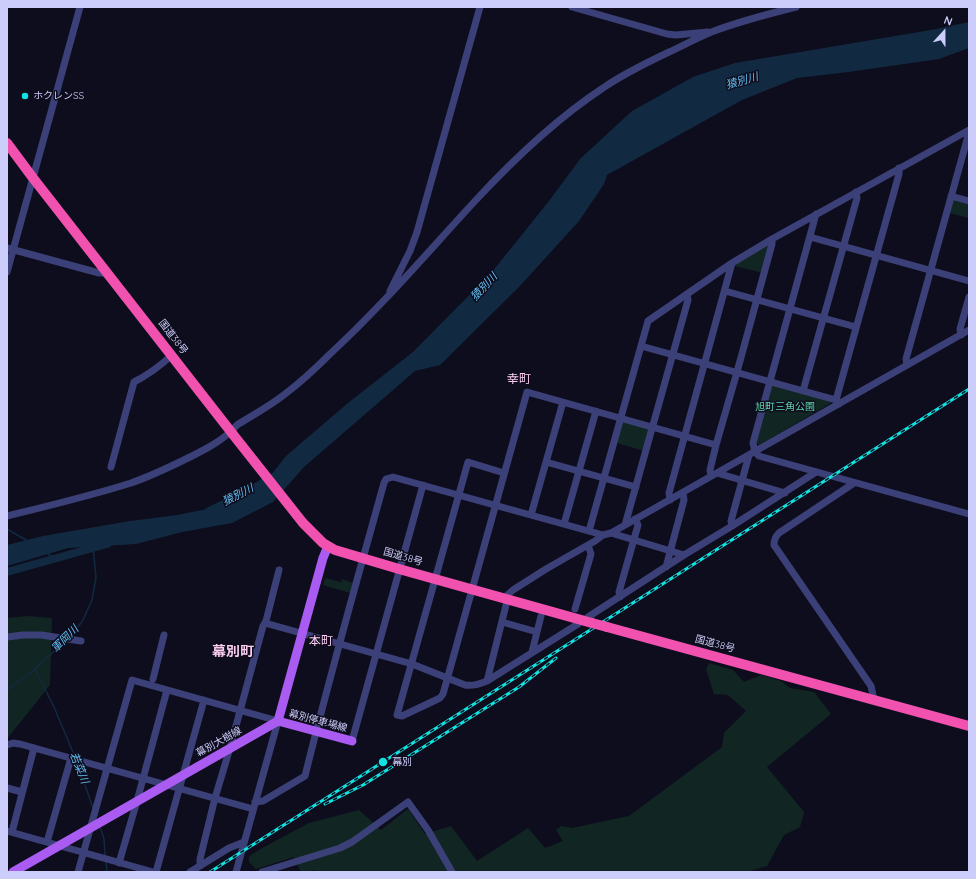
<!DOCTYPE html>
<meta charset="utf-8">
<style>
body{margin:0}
#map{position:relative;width:976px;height:879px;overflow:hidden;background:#0e0d1d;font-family:Quicksand,sans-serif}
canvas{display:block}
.frame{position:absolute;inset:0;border:8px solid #cdcdfb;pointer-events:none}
.north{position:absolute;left:924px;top:12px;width:40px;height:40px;-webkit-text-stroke:3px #0e0d1d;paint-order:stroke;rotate:21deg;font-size:11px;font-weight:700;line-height:16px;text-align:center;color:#cdcdfb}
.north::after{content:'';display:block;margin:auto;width:14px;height:18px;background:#cdcdfb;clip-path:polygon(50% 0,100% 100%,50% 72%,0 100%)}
</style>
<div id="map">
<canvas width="976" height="879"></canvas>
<div class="frame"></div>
<div class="north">N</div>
</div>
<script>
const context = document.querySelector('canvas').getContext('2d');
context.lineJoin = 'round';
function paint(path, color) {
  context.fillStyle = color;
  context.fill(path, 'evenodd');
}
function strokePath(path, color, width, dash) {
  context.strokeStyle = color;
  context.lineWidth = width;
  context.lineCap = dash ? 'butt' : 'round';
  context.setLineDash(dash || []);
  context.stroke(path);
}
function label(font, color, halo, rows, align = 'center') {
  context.font = font + ' Quicksand,"Noto Sans JP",sans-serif';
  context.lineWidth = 3;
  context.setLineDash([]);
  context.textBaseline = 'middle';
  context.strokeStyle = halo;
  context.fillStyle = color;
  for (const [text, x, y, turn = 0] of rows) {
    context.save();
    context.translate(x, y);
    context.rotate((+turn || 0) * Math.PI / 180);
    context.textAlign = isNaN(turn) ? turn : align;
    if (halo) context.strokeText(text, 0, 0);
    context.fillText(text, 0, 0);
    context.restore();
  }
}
const green = new Path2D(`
 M955,199L969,203V218L949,213L952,201Z
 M766,244L770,247L763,273L735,266L736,263Z
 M776,385L829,400L831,403L759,445L755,442L771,387Z
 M623,420L650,428L644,451L617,443Z
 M325,578L341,582L342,579L353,583L350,593L323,585Z
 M28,616L52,618L50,685L7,739V618Z
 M709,663L733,670L744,682L761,675L781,681L790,688L814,692L831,714L767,767L804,812L800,827L784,835L767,866L746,872H688L686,871L679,872H317L316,870L301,872L294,857L256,869L249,862V856L264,847L309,823L359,810L381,830L408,809L425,834L451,826L477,861L528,828L545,848L563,841L556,830L561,826L572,828L629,816L722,747L724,733L746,711L728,695L714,694L706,669Z`);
const water = new Path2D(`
 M969,22V48L939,59L848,72L797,78L742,100L607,175L604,184L579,221L519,287L440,365L415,371L304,467L273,502L232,523L182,532L136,544L68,548L7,566V545L43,536L130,521L177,515L233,504L260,489L286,456L348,403L413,352L492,272L549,201L580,159L632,111L693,77L735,63L931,30Z`);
const stream = new Path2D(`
 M7,529L26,540
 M48,554L55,558
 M69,637L82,622L92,600L96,577L93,547
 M35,669L54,707L75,757
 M7,690L35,669L65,641
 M77,762L93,808
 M100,827L104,839L105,856
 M106,862L107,872`);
const river = new Path2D(`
 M209,511L246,493L273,477
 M7,572L107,544`);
const minor = new Path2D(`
 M572,7L667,34L676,35L708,32
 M951,196L969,201
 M816,214L753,443L755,452L759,456L969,514
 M810,237L969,281
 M7,248L99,273H107
 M7,272L80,7
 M390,291L410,251L417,232L480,7
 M725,291L856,327
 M961,335L960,329L969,297
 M641,346L836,400
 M907,365L906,359L968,136V131
 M803,391L857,198L856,192
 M839,404L836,400L899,174V168
 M546,462L636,487
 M111,467L134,382C148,375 160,366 172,355
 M504,473L468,462L397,715L402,716L419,708L440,698L443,694L527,392L716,445
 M717,473L785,493
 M711,476L710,470L716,445L737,372L772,244V239
 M854,483L779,533C775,537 774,540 774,545L871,686L874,700
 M670,500L669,493L732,263
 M531,515L563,402
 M7,516C48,506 90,496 131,483C151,476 172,466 192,456C208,448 225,439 237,425C253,415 270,406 285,394C301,382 316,368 330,354C382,306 427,253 475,201C513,160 556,119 603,88C623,74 646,63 669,52C684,45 699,37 714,31C741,21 768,14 796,7
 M564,524L596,411
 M625,525L688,300L687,294
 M732,526L731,521L749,455
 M589,531L648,321L732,263L772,239L969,130
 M611,533L684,555
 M666,567L684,500L683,493
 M620,597L619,592L638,525L635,519
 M504,598L513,590L546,569L595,541L603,535L611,533L969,330
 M575,609L591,554L588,545
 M588,617L684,555L732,526L816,472
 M502,622L537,632
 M265,623L412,664L465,685C474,686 479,684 487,681L578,624
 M7,637L23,635H41L81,641
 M532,652L541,616
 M153,679L164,635
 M487,681L506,605
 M352,741L423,485
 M7,745L13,743L20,744L253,809
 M7,788L22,792
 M255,802L263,801L305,776C329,678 357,580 384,483L386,479L393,477L603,535
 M7,831L153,872
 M12,832L34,748
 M47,842L71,758
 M119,863L137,801L167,690
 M200,866V859L215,798L230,748L263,626L266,621L279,570
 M78,872L132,680L278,721L236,872
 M156,872L204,700
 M190,872L229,848L244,842
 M262,872L340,848L352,842L408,802L428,830L452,872`);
const major = new Path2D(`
 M278,721L352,741
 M13,872L278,721L323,558L328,546`);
const highway = new Path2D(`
 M7,143L33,178L235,437L303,523L323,543L328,546L335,550L399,569L592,623
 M607,627L969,726`);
const rail = new Path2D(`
 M325,804L363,785L519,687L556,658
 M210,872L969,389`);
const highwayBridge = new Path2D(`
 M592,623L607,627`);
const markers = [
 [25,96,4,"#12e2e1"],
 [383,762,5,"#12e2e1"]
];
const poiNames = [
 ["ホクレンSS",33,96],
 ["幕別",392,762]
];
const streetNames = [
 ["国道38号",173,337,52],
 ["国道38号",403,557,16],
 ["国道38号",715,644,15],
 ["幕別停車場線",318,721,15],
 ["幕別大樹線",219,742,-29]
];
const parkNames = [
 ["旭町三角公園",785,407]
];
const waterNames = [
 ["猿別川",742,81,-16],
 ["猿別川",484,287,-47],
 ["猿別川",238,495,-27],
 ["軍岡川",65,639,-45],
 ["若菜川",79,768,68]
];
const quarterNames = [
 ["幸町",519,379],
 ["本町",321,641]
];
const districtNames = [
 ["幕別町",233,652]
];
paint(green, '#112623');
paint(water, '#112a42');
strokePath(stream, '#112a42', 1.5);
strokePath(river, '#112a42', 8);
strokePath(minor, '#3c4078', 7);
strokePath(major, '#aa5cf2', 9);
strokePath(highway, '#f151af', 10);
strokePath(rail, '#12e2e1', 3);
strokePath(rail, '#0e0d1d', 1.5, [4.5]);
strokePath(highwayBridge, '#f151af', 10);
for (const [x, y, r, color] of markers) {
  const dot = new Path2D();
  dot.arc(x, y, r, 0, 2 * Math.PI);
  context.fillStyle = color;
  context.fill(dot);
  strokePath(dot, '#0e0d1d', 1.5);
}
label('10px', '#cdcdfb', '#0e0d1d', poiNames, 'left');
label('10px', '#cdcdfb', '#0e0d1d', streetNames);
label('10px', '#5fd4ab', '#0e0d1d', parkNames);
label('italic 11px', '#63bff3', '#0e0d1d', waterNames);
label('12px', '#fbcef0', '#0e0d1d', quarterNames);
label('bold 14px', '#fbcef0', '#0e0d1d', districtNames);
</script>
